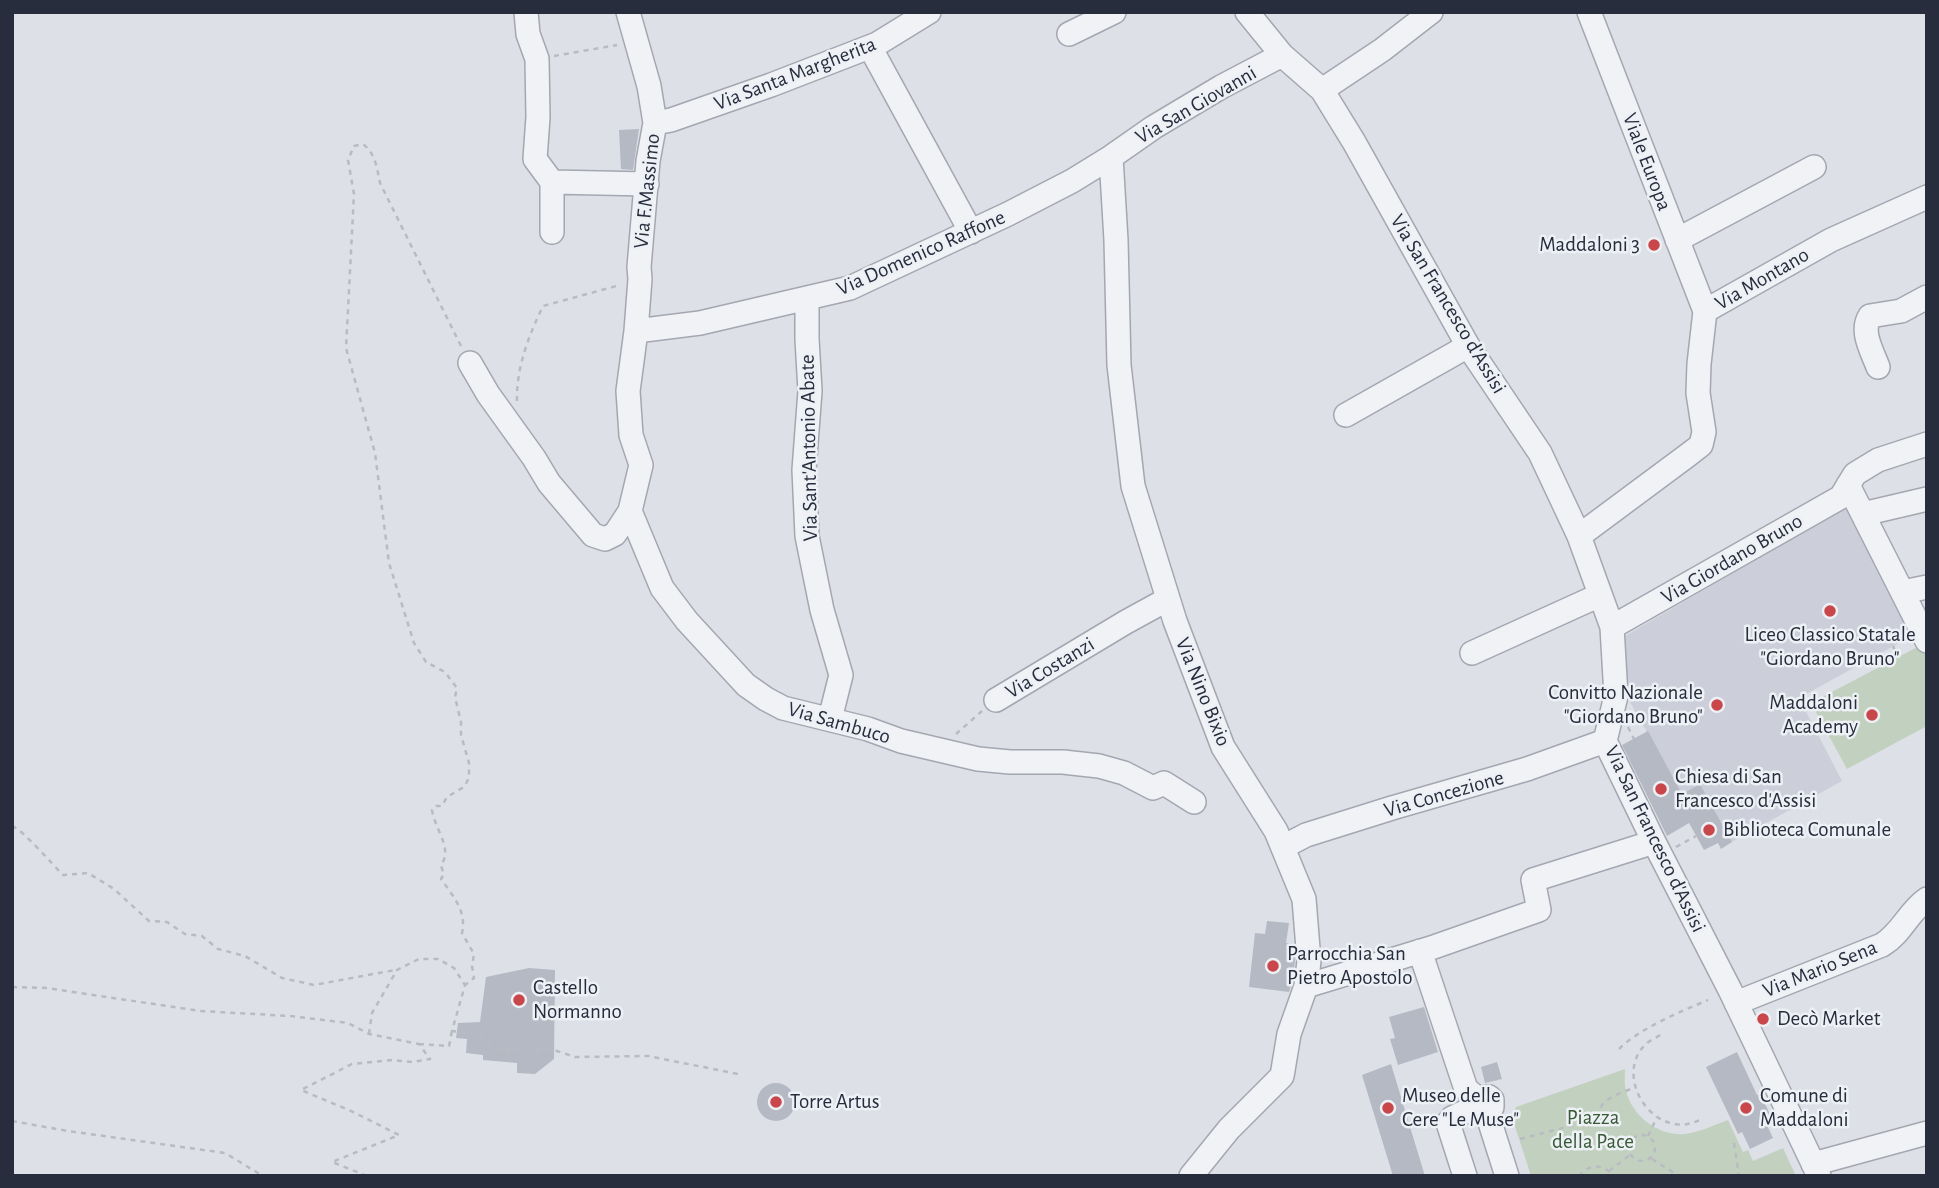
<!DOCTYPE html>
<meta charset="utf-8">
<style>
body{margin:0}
#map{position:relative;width:1939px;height:1188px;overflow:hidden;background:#dee0e7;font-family:"Alegreya Sans",sans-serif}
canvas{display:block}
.frame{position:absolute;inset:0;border:14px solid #282d3d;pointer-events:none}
</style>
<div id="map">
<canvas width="1939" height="1188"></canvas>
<div class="frame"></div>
</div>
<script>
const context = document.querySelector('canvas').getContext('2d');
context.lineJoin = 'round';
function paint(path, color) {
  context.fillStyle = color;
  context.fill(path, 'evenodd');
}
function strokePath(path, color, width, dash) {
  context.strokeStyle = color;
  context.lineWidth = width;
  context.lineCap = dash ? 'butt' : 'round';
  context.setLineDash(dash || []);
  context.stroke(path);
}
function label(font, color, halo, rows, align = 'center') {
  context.font = font + ' "Alegreya Sans",sans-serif';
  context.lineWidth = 5;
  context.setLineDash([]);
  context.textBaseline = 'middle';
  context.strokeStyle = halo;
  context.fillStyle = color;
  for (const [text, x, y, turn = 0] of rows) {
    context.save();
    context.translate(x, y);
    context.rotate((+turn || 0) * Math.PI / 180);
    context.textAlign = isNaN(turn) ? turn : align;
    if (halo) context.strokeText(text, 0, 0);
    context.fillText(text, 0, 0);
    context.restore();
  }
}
const built = new Path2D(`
 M1850,505L1919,632L1799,698L1842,781L1732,842L1700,784L1682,794L1635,711L1625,693L1618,640Z`);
const green = new Path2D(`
 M1921,645L1927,655V726L1847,769L1811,703Z
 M1625,1069C1625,1076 1624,1085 1626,1091C1633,1117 1658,1136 1685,1134C1700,1132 1714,1125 1728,1120L1743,1152L1748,1150L1753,1161L1783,1148L1796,1176H1531L1512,1117L1516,1107Z`);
const building = new Path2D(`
 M639,129L633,170L621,169L619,130Z
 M1648,731L1682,794L1700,784L1732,842L1721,849L1718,843L1704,850L1689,823L1667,836L1622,745Z
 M1267,921L1289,923L1286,943L1294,944L1295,961L1292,983L1289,992L1249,987L1255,933L1265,934Z
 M529,968L555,970L554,1059L535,1074L517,1073V1063L483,1060V1055L466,1053L467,1039L456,1038L458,1023L480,1022L486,977Z
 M1424,1007L1438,1052L1398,1065L1390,1039L1395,1038L1389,1017Z
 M1737,1052L1757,1095L1760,1094L1771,1116L1764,1119L1773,1138L1750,1149L1742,1132L1738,1134L1706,1067Z
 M1497,1062L1502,1079L1485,1083L1481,1067Z
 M1391,1064L1414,1140L1425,1176H1393L1362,1075Z
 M757 1102a19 19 0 1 1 38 0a19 19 0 1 1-38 0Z`);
const path = new Path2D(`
 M554,56L617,45
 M461,346L380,183C377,169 376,154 363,144L354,146L348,160L354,194L346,348L375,453L389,563L414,643L426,662L445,672L457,688L455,697L461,722V735L469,763V778L464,787L447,797L442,806H436L432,810C434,825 447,842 445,855C445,859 442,863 441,866L444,874L441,879C453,896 467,911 462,933L474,954L472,966L474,978L465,985
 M517,401C516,368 529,335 543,306L620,285
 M1893,646L1898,657
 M1631,720L1638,716
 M1628,727L1634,739
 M956,734L982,711
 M12,826C23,830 52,864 63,875L88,873L114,889L149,921L167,922L185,934L202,936L218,949L245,956L282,978L314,985L395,970
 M1676,847L1696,836
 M12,987L47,988L200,1011L290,1016L348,1023L369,1034L419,1044L430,1059L413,1062L392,1060L352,1064L301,1090L351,1111L399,1135L332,1162L367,1176
 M369,1034L372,1013L397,970L419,959H438L454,968L465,985L452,1031L477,1034L496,1049L554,1050L575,1057L648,1056L738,1074
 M1660,1035C1656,1038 1650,1040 1646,1044C1618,1070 1641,1119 1675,1124C1685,1126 1693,1123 1702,1119
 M419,1044L449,1046L452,1031
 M1619,1049C1640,1028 1680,1012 1708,1000
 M12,1121L68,1131L225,1153L263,1176
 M1629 1148a13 13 0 1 1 26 0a13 13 0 1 1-26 0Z
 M1648,1136L1657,1117
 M1520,1139L1590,1121C1601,1114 1597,1111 1603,1104C1610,1096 1625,1091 1634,1088
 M1734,1143L1739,1176
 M1652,1159L1679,1176
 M1609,1171L1630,1155
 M1579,1176C1589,1164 1603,1163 1613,1176`);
const minor = new Path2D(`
 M526,12L528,34L537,59L538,117L535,159L552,182
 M628,12L649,86L655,123L648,161L639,267L640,279L636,331L628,391L631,435L641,465L630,511L662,588L687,621L746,685L766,699L783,708L868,729L901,741L978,759L1010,762H1063L1099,766L1124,773L1153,788L1164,783L1194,802
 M1247,12L1282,55L1322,90L1354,142L1468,346L1540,453L1579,536L1612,627L1616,696L1605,741L1654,842L1730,990L1819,1176
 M1069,34L1114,12
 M870,47L971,232
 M1322,90L1382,50L1431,12
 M655,123L671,120L771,85L877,44L929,12
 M1111,157L1116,240L1119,365L1133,486L1175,621L1223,747L1276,831L1304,899L1309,961L1306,986L1289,1034L1282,1076L1229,1129L1191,1176
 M552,182L647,184
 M552,182V232
 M1677,240L1814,167
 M807,298V339L810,391L804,470L807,536L822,610L841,675L830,719
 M1705,311L1831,240L1927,197
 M636,331L700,323L850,288L1008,214L1072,181L1111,157L1154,127L1221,87L1282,55
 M470,363L488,394L534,458L549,483L593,535L605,539L615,534L630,511
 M1878,367C1872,351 1860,331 1870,316L1901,311L1927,297
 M1346,415L1468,346
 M1848,485L1927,641
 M1863,514L1927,499
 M1579,536L1688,455L1701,445L1704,432L1698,393L1699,364L1705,311L1589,12
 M1903,592L1927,587
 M1612,627L1841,497L1855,474L1878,460L1927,444
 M1472,653L1600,595
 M996,700L1126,622L1168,599
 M1283,847L1306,835L1392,808L1527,769L1605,741
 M1420,951L1466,1089L1477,1098L1489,1097L1492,1100V1107L1486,1110L1479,1105L1481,1099
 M1306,986L1431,948L1539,910L1533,880L1654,842
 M1736,1003L1882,945C1902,933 1908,912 1927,899
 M1486,1110L1507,1176
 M1813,1164L1927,1133
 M1465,1176L1448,1123L1452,1118L1479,1105`);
const markers = [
 [1654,245,7,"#c9464a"],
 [1830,611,7,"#c9464a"],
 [1717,705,7,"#c9464a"],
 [1872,715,7,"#c9464a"],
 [1661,789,7,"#c9464a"],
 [1709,830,7,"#c9464a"],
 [1273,966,7,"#c9464a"],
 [519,1000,7,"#c9464a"],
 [1763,1019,7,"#c9464a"],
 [776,1102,7,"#c9464a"],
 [1388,1108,7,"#c9464a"],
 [1746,1108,7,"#c9464a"]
];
const streetNames = [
 ["Via Santa Margherita",795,74,-21],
 ["Via San Giovanni",1196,105,-30],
 ["Viale Europa",1647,162,69],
 ["Via F.Massimo",647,191,-84],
 ["Via Domenico Raffone",921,253,-24],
 ["Via Montano",1762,279,-30],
 ["Via San Francesco d'Assisi",1448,304,59],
 ["Via Sant'Antonio Abate",809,448,-91],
 ["Via Giordano Bruno",1732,559,-30],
 ["Via Costanzi",1050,668,-31],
 ["Via Nino Bixio",1203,692,68],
 ["Via Sambuco",839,723,16],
 ["Via Concezione",1444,794,-16],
 ["Via San Francesco d'Assisi",1655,839,64],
 ["Via Mario Sena",1820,969,-22]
];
const poiNames = [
 ["Maddaloni 3",1640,245,"right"],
 ["Liceo Classico Statale",1830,635,"center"],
 ["\"Giordano Bruno\"",1830,659,"center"],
 ["Convitto Nazionale",1703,693,"right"],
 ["\"Giordano Bruno\"",1703,717,"right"],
 ["Maddaloni",1858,703,"right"],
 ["Academy",1858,727,"right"],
 ["Chiesa di San",1675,777],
 ["Francesco d'Assisi",1675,801],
 ["Biblioteca Comunale",1723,830],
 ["Parrocchia San",1287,954],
 ["Pietro Apostolo",1287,978],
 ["Castello",533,988],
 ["Normanno",533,1012],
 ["Decò Market",1777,1019],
 ["Museo delle",1402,1096],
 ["Cere \"Le Muse\"",1402,1120],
 ["Comune di",1760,1096],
 ["Maddaloni",1760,1120],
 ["Torre Artus",790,1102]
];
const parkNames = [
 ["Piazza",1593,1118],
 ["della Pace",1593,1142]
];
paint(built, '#cccfd9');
paint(green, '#c2d1bf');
paint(building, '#b5b9c4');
strokePath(minor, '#a4a7b1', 26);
strokePath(path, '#b8bbc2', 2.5, [5, 5]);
strokePath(minor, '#f0f2f6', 23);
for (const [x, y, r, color] of markers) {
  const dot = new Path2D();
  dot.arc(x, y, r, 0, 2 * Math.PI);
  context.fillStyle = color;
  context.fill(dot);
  strokePath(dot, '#edf0f5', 2.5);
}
label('21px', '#282d3d', '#edf0f5', streetNames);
label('21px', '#282d3d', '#edf0f5', poiNames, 'left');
label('21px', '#385935', '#edf0f5', parkNames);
</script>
